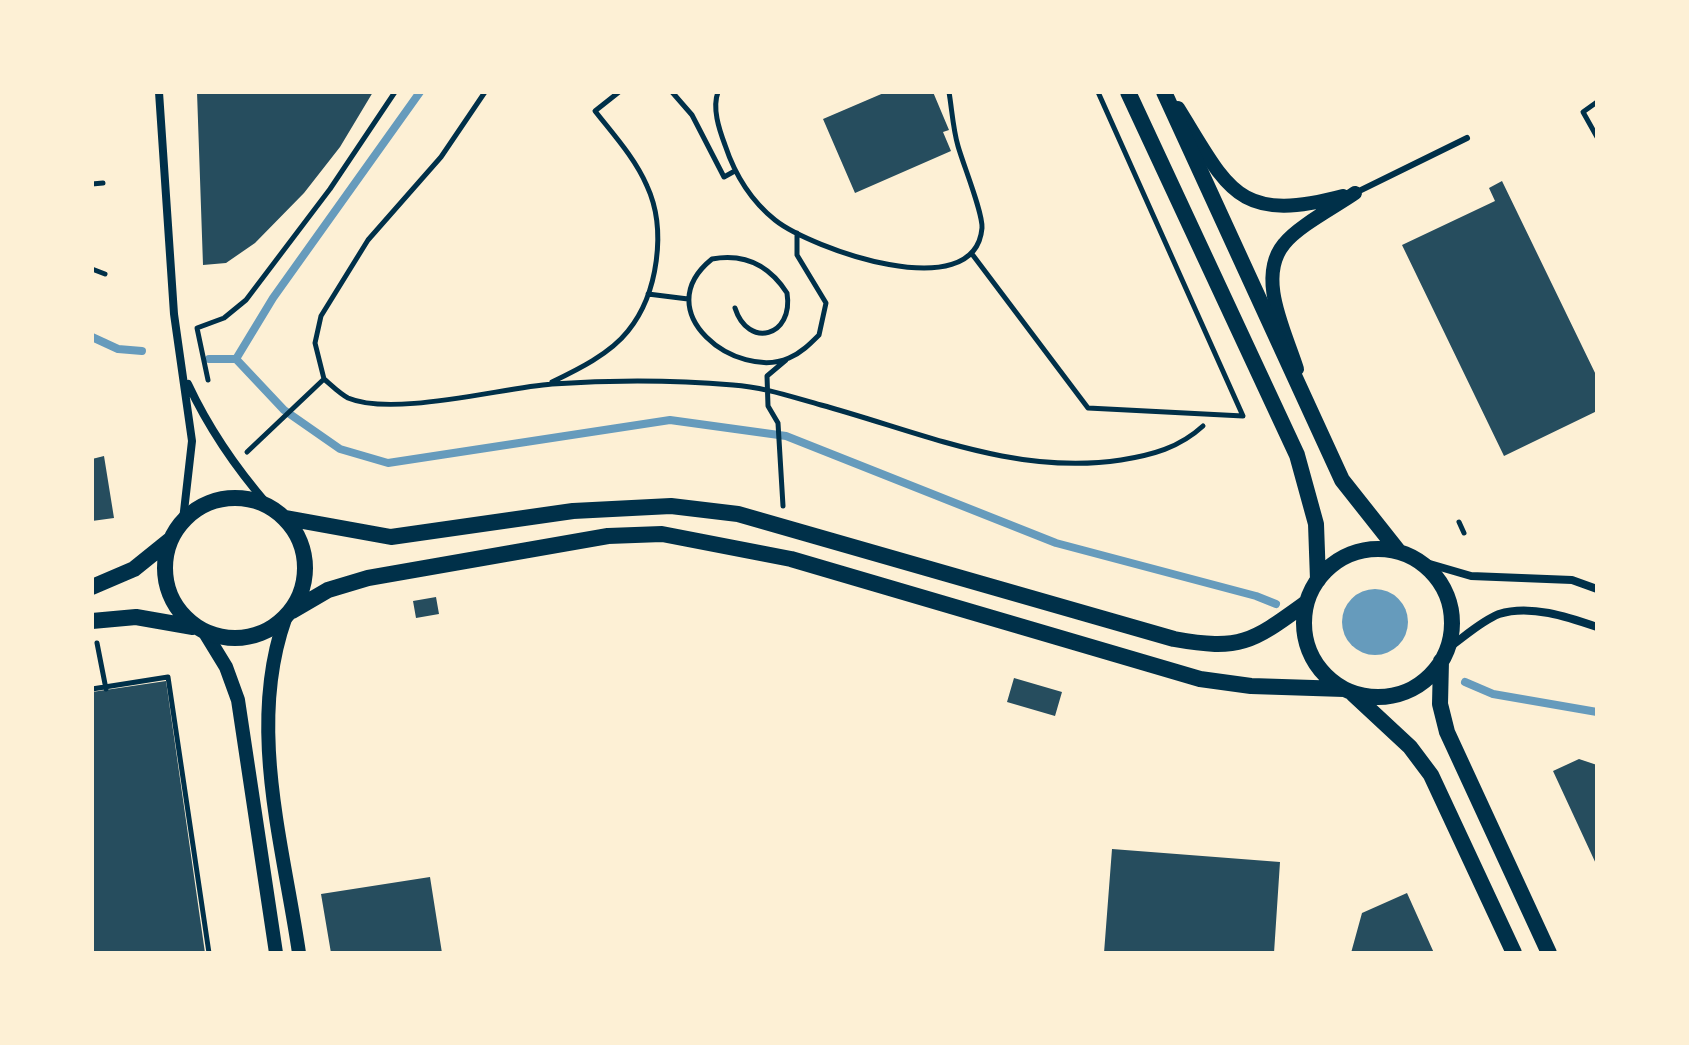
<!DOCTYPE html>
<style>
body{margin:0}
#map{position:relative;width:1689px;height:1045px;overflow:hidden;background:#fdf0d5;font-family:"Fira Sans Condensed",sans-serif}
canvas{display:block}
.frame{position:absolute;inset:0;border:94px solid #fdf0d5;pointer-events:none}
</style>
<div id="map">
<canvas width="1689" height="1045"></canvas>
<div class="frame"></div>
</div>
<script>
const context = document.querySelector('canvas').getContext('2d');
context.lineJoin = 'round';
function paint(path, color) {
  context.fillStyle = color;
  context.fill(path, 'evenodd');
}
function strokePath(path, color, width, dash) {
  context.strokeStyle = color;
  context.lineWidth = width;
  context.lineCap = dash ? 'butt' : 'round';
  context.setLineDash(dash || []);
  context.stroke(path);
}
const water = new Path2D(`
 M1342 622a33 33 0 1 1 66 0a33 33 0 1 1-66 0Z`);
const stream = new Path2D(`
 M92,337L118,349L142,351
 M209,359H236L284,410L340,449L388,463L670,420L786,436L1056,543L1256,596L1276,604
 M236,359L273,298L420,92
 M1465,682L1493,694L1597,712`);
const building = new Path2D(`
 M197,92H373L340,147L304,193L255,243L226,263L203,265Z
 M886,92H933L949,130L943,132L951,151L855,193L823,119Z
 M1502,181L1597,377V411L1504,456L1402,245L1495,201L1489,188Z
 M104,456L114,518L92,521V459Z
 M436,597L439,614L416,618L413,601Z
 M1014,678L1062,692L1055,716L1007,702Z
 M166,681L205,953H92V692Z
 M1579,759L1597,765V866L1553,771Z
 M1112,849L1280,862L1274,953H1104Z
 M430,877L442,953H331L321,894Z
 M1407,893L1434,953H1351L1362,913Z`);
const path = new Path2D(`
 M672,92L692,115L724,177L733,172
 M718,92C712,108 719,129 725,145C735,175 750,200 775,220C810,248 975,308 982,228C983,213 963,164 958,146C953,129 952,110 949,92
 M1597,102L1583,112L1597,137
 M92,184L103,183
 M972,254L1088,408L1243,416L1098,92
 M92,269L105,274
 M648,294L688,299
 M735,308C748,349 794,337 787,293C769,265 745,253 712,259C646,312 737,381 789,358C801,353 810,344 819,335L826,303L797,255V233
 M324,379C331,385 340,394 348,398C393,417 501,388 552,384C612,380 673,380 733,385C763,387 792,397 821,405C920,432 1016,476 1121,460C1152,455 1179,448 1203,426
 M208,380L197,328L224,318L246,300L330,189L395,92
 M552,382C577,370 610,354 628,331C658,294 667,229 647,186C635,158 613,134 595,111L619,92
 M247,452L324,379L315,343L321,316L368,240L441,157L485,92
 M783,506L778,423L768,406L767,376L786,360
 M1459,522L1464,533
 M97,643L106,689
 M92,689L168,677L209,953`);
const service = new Path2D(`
 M1355,193L1467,138`);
const minor = new Path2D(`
 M159,92L174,314L192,441L183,520
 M188,384C209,429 235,467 268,505
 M1416,560L1471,576L1572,580L1597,589
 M1447,649C1463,638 1481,621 1499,614C1530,604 1568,617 1597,627`);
const tertiary = new Path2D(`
 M1178,108C1229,190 1237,224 1343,196
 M1297,369C1286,333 1256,278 1284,244C1298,226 1335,207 1355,193
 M285,619C247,726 283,844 299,953
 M204,631L226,667L238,700L276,953`);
const secondary = new Path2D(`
 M1128,92L1297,455L1316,524L1318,580
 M1164,92L1342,480L1399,552
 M165 568a70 70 0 1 1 140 0a70 70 0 1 1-140 0Z
 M286,518L391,537L573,511L671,506L738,514L1174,639C1241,651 1252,642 1306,603
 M1304 623a74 74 0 1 1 148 0a74 74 0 1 1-148 0Z
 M92,587L134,569L170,540
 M292,611L328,590L368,578L608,536L662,534L791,559L1200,679L1251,686L1344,689
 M92,621L136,617L193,627
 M1441,661L1440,704L1447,732L1549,953
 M1353,694L1410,747L1431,775L1514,953`);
paint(water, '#669bbc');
strokePath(stream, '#669bbc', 8);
paint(building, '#264d5e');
strokePath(path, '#003049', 5);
strokePath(service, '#003049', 6);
strokePath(minor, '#003049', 8);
strokePath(tertiary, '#003049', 14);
strokePath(secondary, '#003049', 16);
</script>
